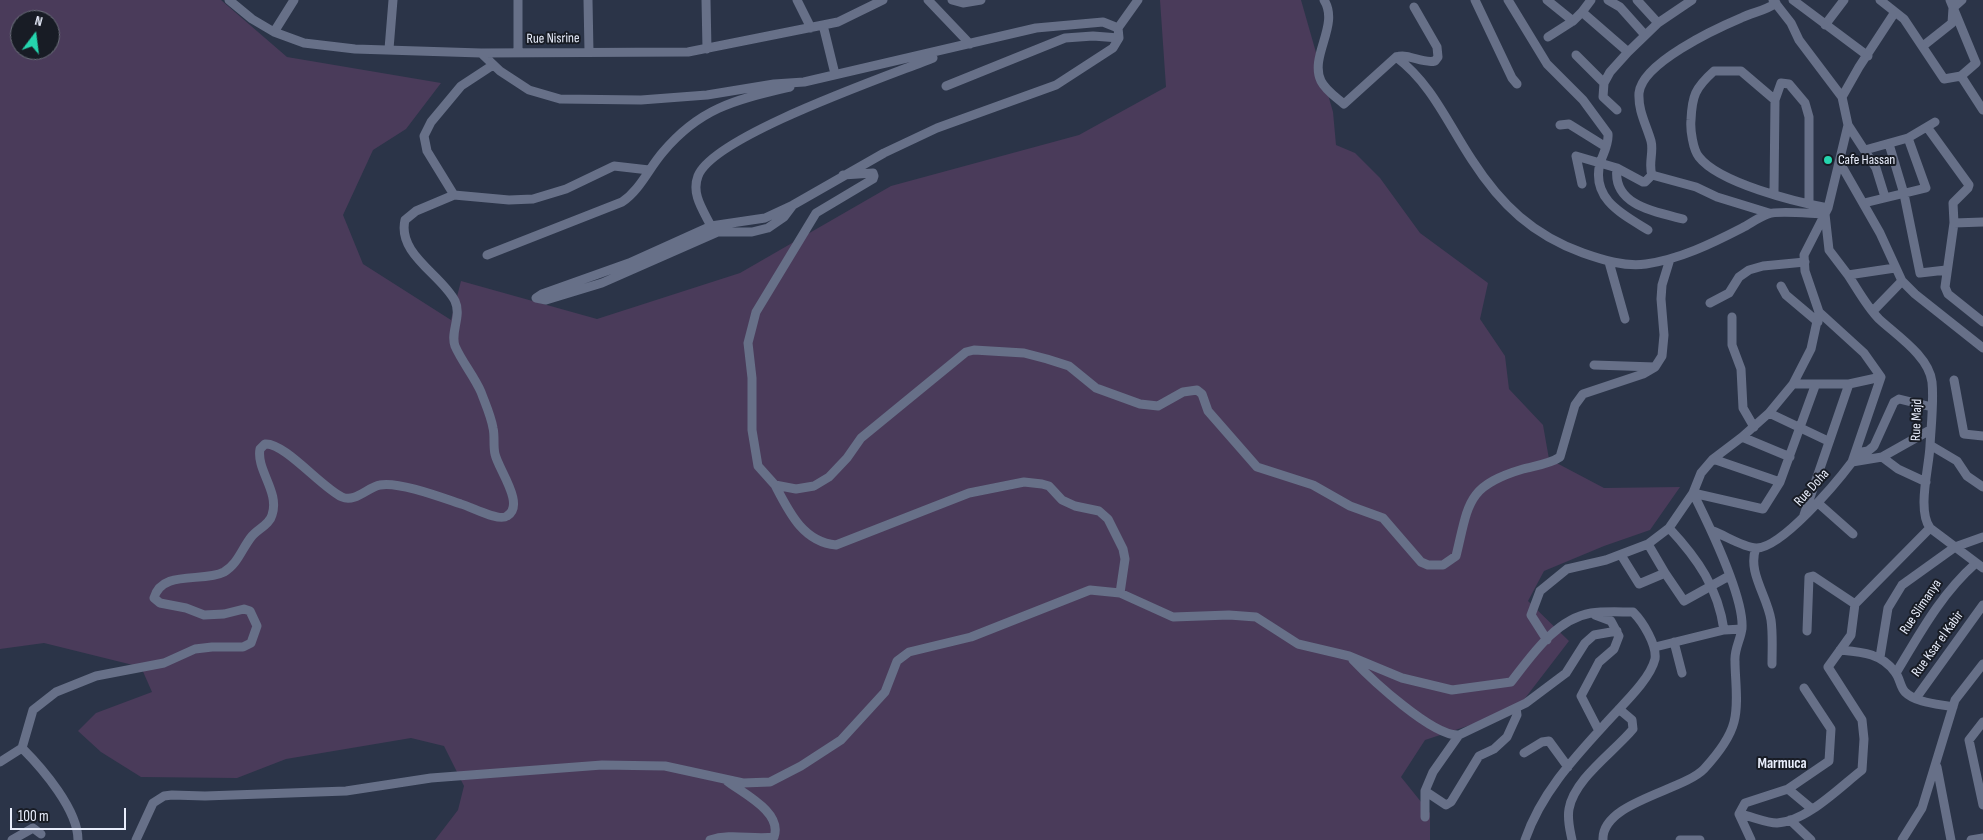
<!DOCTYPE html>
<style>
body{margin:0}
#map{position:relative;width:1983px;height:840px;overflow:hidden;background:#2b3448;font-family:"Sofia Sans Condensed",sans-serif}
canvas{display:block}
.north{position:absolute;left:10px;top:10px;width:50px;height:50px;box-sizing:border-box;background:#181c25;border:1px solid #6c707b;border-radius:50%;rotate:15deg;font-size:14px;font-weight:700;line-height:20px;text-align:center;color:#e9eefc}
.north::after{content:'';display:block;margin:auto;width:18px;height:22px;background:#25d5ae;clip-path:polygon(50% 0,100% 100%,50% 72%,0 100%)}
.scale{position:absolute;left:10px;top:808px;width:116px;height:22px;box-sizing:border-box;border:2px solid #e9eefc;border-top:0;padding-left:6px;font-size:15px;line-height:18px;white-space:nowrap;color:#e9eefc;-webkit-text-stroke:4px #181c25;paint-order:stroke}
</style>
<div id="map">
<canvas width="1983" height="840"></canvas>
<div class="north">N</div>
<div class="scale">100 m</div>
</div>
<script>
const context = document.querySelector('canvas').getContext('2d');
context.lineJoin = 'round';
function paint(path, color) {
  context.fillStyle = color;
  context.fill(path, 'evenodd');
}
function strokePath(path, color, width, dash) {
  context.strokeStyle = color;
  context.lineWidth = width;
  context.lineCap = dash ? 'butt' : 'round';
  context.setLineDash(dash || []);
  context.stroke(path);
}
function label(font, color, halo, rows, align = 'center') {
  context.font = font + ' "Sofia Sans Condensed",sans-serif';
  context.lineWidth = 4;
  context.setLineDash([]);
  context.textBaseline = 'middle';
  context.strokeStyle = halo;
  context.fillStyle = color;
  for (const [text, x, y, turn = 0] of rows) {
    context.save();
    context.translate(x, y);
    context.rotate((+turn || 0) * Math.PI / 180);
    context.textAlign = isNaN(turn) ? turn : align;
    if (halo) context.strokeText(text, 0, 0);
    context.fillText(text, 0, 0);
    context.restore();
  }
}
const green = new Path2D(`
 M0,0H221L287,57L441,83L406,129L373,150L343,215L363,264L451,320L461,281L597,319L740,273L891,186L1079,135L1166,87L1160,0H1301L1333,112L1336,145L1355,153L1380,178L1420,233L1488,283L1480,319L1505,356L1509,389L1543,425L1549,459L1604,488L1680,487L1650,530L1604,546L1544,571L1528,601L1569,641L1516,710L1425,740L1401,777L1430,813V840H435L458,810L464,786L444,746L411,738L286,759L237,778L141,777L101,752L78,731L96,713L152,692L141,667L44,643L0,649ZM20,20H50V50H20Z`);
const street = new Path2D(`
 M229,0L252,19L274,32L304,43L355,49L481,53L688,52L838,22L883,0
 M588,0L589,52
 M706,0L707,49
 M797,0L811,28
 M928,0L970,44
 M952,0L963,3L981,0
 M1324,0C1340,25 1309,56 1321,81C1326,91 1336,97 1344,104L1396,57C1432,84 1448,124 1472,160C1501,205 1533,235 1583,253C1603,260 1625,267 1646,264C1680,259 1711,244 1742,228C1750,224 1759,217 1768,214C1778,210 1813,214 1825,214
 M1475,0L1512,78L1517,84
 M1508,0L1547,64L1583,100L1608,134C1609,144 1603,154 1600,163C1591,199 1622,214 1648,230
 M1547,0L1573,21L1582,12L1628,52
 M1608,0L1620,7L1645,35
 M1637,0L1658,23
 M1773,0L1791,23L1799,40L1842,97L1848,125L1876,168L1885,197
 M1793,0L1868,56
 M1880,0L1904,19L1944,79L1961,76L1983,110
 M1950,0L1976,63L1961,76
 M1582,12L1591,0
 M823,25L835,74
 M1825,25L1844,0
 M274,32L294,0
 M1548,37L1573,21
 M1923,46L1952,23L1953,8L1962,0
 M389,49L393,0
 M481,53L500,71L529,90L560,99L641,100L707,95L774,84L804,82L1036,28L1103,22L1118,28
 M518,53V0
 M1576,55L1604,83
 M1396,57C1410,53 1421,64 1435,61L1438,57L1437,47L1414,7
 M946,86L1065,38L1093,36L1119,38
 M1842,97L1859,67L1895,12
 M1775,100L1741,71H1714C1695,88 1692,96 1691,120C1690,129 1693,150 1699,157C1719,183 1796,202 1828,208
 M1617,110L1603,97L1604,83L1610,72L1628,52L1658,23L1692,0
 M1560,125L1569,124L1606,147
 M1927,127L1969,185L1968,188L1953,203L1954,223L1945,287L1948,294L1983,322
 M1889,144L1904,194L1920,273L1946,270
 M1865,150L1908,138L1935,122
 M1840,163L1880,233L1902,281L1915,294L1983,348
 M1617,168C1612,205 1655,212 1683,219
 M843,175L873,173L874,176L873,179L816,213L756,312L748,343L752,378V430L758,466L775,485L796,489L814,486L829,477L847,458L861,438L966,352L974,350L1024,353L1047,359L1069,366L1096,388L1140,404L1158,406L1183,392L1197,390L1202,394L1208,411L1257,467L1313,485L1350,506L1383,518L1421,562L1428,565H1443L1456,556C1469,503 1466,486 1523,469C1534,466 1550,464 1560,457L1575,405L1583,394L1643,374L1655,367L1662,356L1664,335L1661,299L1662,285L1670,259
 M1582,184L1576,156L1617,168L1643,182H1645L1652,175
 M1774,193L1775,100L1781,83L1789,84L1805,103L1809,117V204
 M454,195L427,151L424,136L431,122L461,86L493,65
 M1864,203L1926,188L1908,138
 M793,205L784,217L768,228L752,232H718L602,283L546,300L536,298L542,294L629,263L711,226L765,218L793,205L884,153L937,128L1056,85L1113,48L1119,38L1118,28L1138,0
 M1769,213L1717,197L1696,187L1652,175C1648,164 1654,152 1651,141C1646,124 1638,111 1639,93C1642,63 1715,29 1741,18C1753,12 1765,11 1776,3
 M1825,214L1829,250L1848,275L1895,268
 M1954,223L1983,222
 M711,226C703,210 691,194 698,176C713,136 888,76 933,58
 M487,255L622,202C640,190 649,168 663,152C701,107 736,100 790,87
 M1609,262L1625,319
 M1848,275C1858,290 1867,307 1879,319C1896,335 1929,356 1932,382C1934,402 1931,426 1930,446C1929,468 1917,510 1930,528L1983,568
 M1781,286L1786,295L1818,322
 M1710,303L1729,293L1739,277L1749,270L1763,266L1805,262
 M1873,311L1902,281
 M1819,312L1864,353L1881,377L1852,462
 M1732,317V345L1741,369L1743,408L1754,427
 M1594,365L1655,367
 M1954,380L1964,434L1983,436
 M1793,384H1849L1881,377
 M1769,413L1828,441
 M1742,437L1790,457
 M1930,445L1957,461L1967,476L1983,487
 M1856,453L1868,451L1874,446L1894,402L1899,399L1932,407
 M1882,457L1898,469L1926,482
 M1713,459L1780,482
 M775,485C789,512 803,542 836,545L969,493L1024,482L1042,484L1049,486L1062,500L1075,506L1099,511L1108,519L1123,549L1125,559L1120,593
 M1693,493L1763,509L1780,482L1815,386
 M1818,503L1853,534
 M1804,515L1849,384
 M1669,528C1698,559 1718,588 1724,630
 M1713,531C1726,536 1743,547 1756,548C1781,549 1837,482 1852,462L1882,457L1930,430
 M1648,544L1665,573L1684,601L1729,576
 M1756,548C1747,572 1767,595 1771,620C1773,634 1772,649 1772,664
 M1621,555L1639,584L1665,573
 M1595,615L1611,621L1619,636L1614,649L1599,662L1581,696L1599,731
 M1807,631L1809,577L1813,576L1855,604
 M1547,640L1531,615L1540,591L1567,569L1606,560L1648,544L1669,528L1693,493L1701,473L1713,459L1742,437L1769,413L1793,384L1811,349L1819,312L1805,271L1804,255L1828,208L1848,125
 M1674,642L1682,673
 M1655,647L1724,630L1742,629
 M1840,650C1862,652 1881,653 1895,672C1900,678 1900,687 1905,692C1916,703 1939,704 1953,707
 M1880,657L1888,608L1902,585L1955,547L1983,537
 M1353,660C1371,679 1433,737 1459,735L1526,703L1566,673L1585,643L1594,635L1617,631
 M1896,673C1920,633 1941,594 1976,563
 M1916,698L1983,605
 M1983,722L1969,740L1983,805
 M22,748C43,769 78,810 78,840
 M1524,753L1542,742L1549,741L1568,767
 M0,762L22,748L33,710L56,692L96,676L164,663L195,649L212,647H243L251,643L257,626L250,611L244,609L224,614L204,615L186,608L160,603L154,598C162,569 203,583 224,572C238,564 242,548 252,536C258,529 270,524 272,515C280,492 256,470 260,449L265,444C284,442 322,488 342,497C355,503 368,487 380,485C398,481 443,498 461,504C472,507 499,522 507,516C526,505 498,469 495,454C493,446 495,436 493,428C491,416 485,403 481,392C474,376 462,362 455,346C450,332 462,316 455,301C442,275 397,254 405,220L416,211L454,195L509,200L533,199L566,189L614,166L649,170
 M1937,767L1951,840
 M1788,789L1829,761L1831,729L1804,688
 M1425,791L1446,805L1451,802L1479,756L1494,749L1507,737L1517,715L1516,708
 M1739,814C1751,816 1766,823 1777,823C1806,822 1840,787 1862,770L1864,739L1862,720L1828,667L1851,635L1855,604L1930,528
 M1739,814L1745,803L1788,789L1812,809
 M1739,814L1751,840
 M1425,817V791L1433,772L1459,735
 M1790,820L1811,840
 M12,840L33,828L41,834
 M136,840L153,803L164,796L172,795L205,796L346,791L431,778L602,765L665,766L743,783L770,782L801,766L841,740L885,692L897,661L909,652L971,637L1090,590L1120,593L1173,617L1229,615L1256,617L1298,644L1349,656L1402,678L1452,690L1511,682C1532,655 1556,619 1591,613C1604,611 1620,612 1633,612C1643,622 1657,645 1655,659C1650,680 1621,706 1607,722C1574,758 1541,793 1525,840
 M710,840C731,833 753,840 774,837C783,812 742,793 727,781
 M1572,840C1570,830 1567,820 1569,809C1574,779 1614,752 1633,729L1632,720L1619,709
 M1603,840C1601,802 1683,791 1704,769C1715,757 1730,738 1734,722C1739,703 1735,680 1735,661C1734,649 1741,639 1742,628C1744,596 1708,523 1693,493
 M1680,840H1700
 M1902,840L1922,808L1955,700L1983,664
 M1971,840L1983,838`);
const markers = [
 [1828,160,5,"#25d5ae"]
];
const streetNames = [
 ["Rue Nisrine",553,39,-1],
 ["Rue Majd",1917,420,-88],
 ["Rue Doha",1812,488,-48],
 ["Rue Slimanya",1921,607,-56],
 ["Rue Ksar el Kabir",1938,644,-54]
];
const poiNames = [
 ["Cafe Hassan",1838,160]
];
const neighbourhoodNames = [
 ["Marmuca",1782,764]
];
paint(green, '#4a3b5a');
strokePath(street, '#677088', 9);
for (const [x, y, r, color] of markers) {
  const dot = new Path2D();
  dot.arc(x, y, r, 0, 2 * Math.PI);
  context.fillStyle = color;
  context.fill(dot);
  strokePath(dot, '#181c25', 2);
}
label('14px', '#e9eefc', '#181c25', streetNames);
label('14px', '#e9eefc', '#181c25', poiNames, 'left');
label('bold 15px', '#e9eefc', '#181c25', neighbourhoodNames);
</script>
